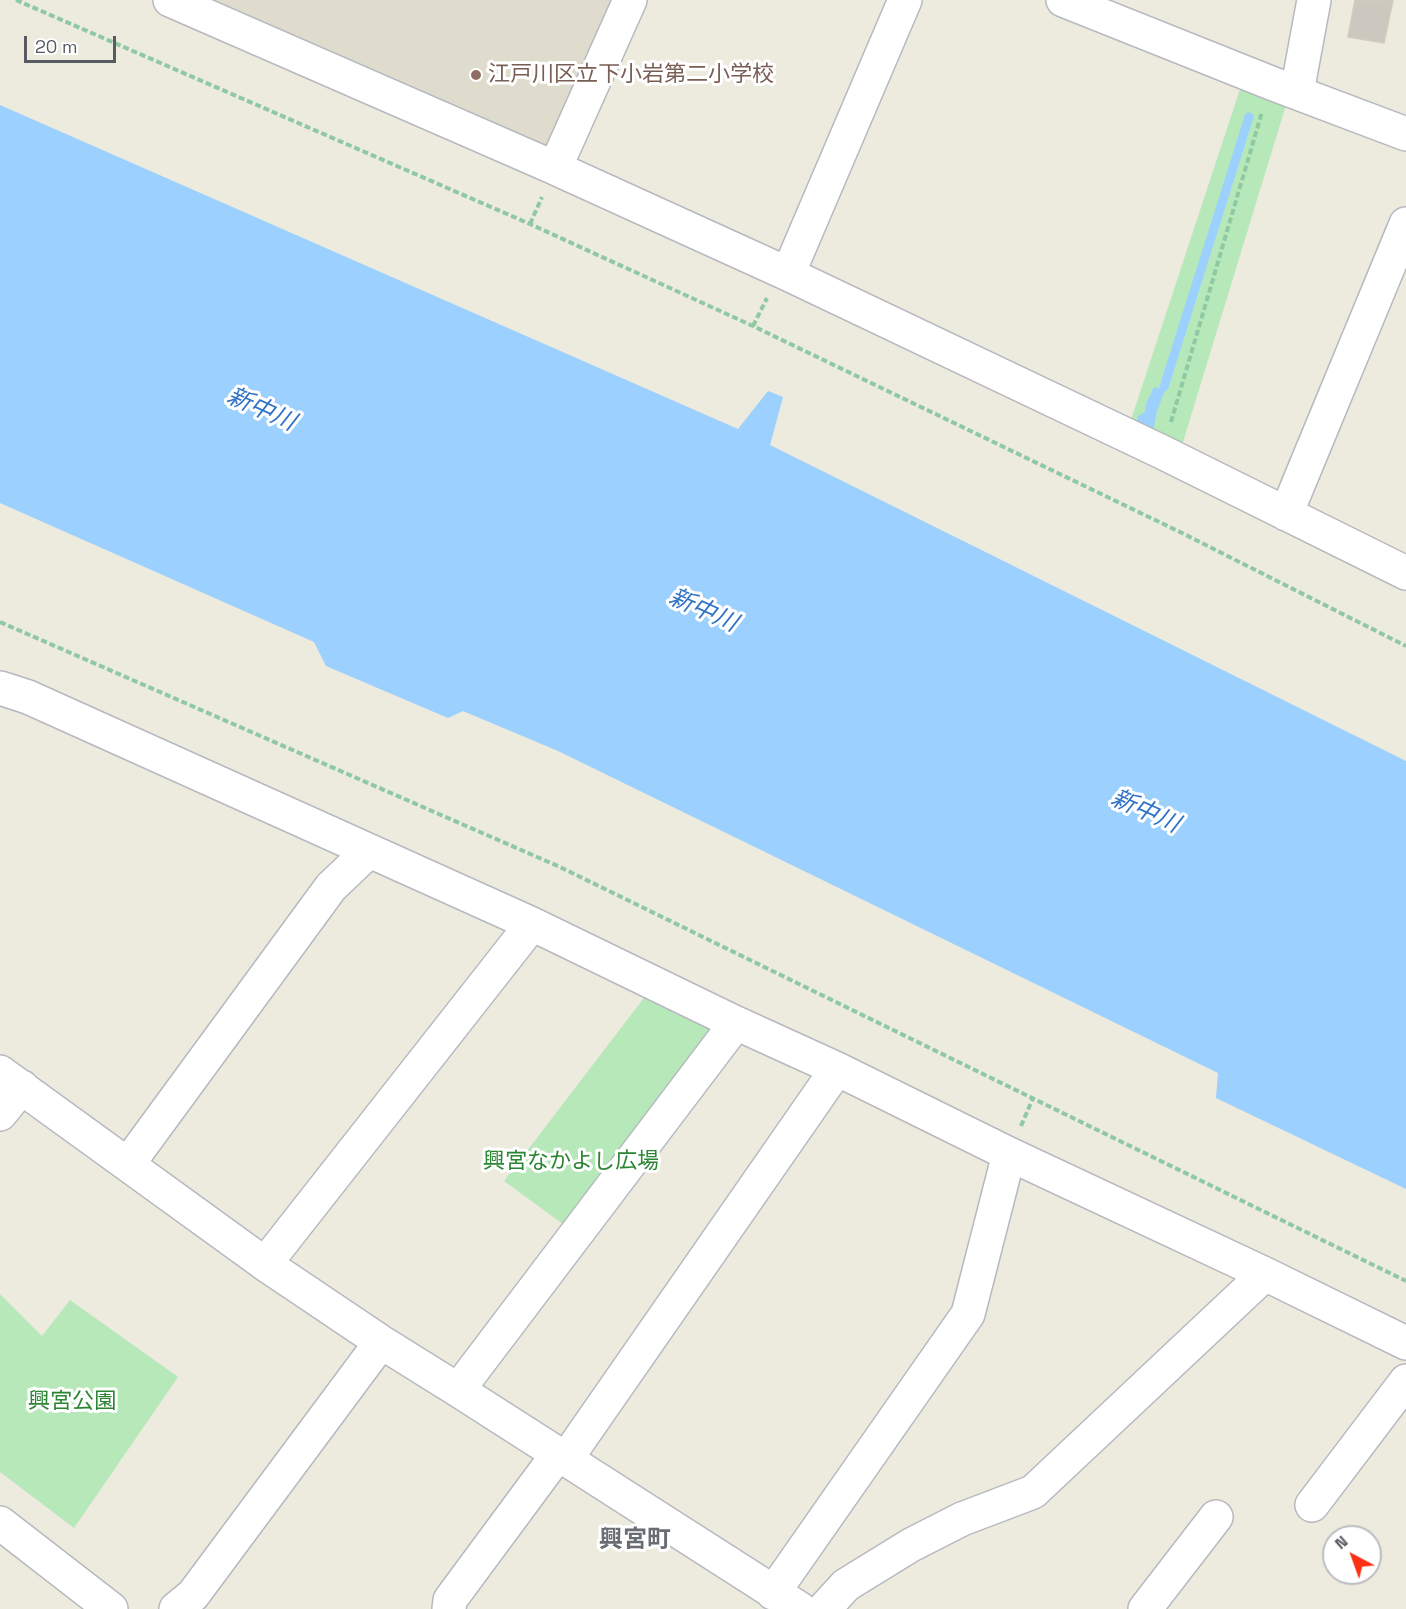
<!DOCTYPE html>
<meta charset="utf-8">
<style>
body{margin:0}
#map{position:relative;width:1406px;height:1609px;overflow:hidden;background:#edeade;font-family:"Space Grotesk",sans-serif}
canvas{display:block}
.north{position:absolute;left:1322px;top:1525px;width:60px;height:60px;box-sizing:border-box;background:#fff;border:2px solid #bcbdc0;border-radius:50%;rotate:319deg;font-size:16px;font-weight:700;line-height:24px;text-align:center;color:#575b61}
.north::after{content:'';display:block;margin:auto;width:21px;height:27px;background:#fb3015;clip-path:polygon(50% 0,100% 100%,50% 72%,0 100%)}
.scale{position:absolute;left:24px;top:36px;width:92px;height:27px;box-sizing:border-box;border:3px solid #575b61;border-top:0;padding-left:8px;font-size:18px;line-height:21px;white-space:nowrap;color:#575b61;-webkit-text-stroke:4px #fff;paint-order:stroke}
</style>
<div id="map">
<canvas width="1406" height="1609"></canvas>
<div class="north">N</div>
<div class="scale">20 m</div>
</div>
<script>
const context = document.querySelector('canvas').getContext('2d');
context.lineJoin = 'round';
function paint(path, color) {
  context.fillStyle = color;
  context.fill(path, 'evenodd');
}
function strokePath(path, color, width, dash) {
  context.strokeStyle = color;
  context.lineWidth = width;
  context.lineCap = dash ? 'butt' : 'round';
  context.setLineDash(dash || []);
  context.stroke(path);
}
function label(font, color, halo, rows, align = 'center') {
  context.font = font + ' "Space Grotesk","Noto Sans JP",sans-serif';
  context.lineWidth = 6;
  context.setLineDash([]);
  context.textBaseline = 'middle';
  context.strokeStyle = halo;
  context.fillStyle = color;
  for (const [text, x, y, turn = 0] of rows) {
    context.save();
    context.translate(x, y);
    context.rotate((+turn || 0) * Math.PI / 180);
    context.textAlign = isNaN(turn) ? turn : align;
    if (halo) context.strokeText(text, 0, 0);
    context.fillText(text, 0, 0);
    context.restore();
  }
}
const education = new Path2D(`
 M191,0H621L554,151Z`);
const green = new Path2D(`
 M1240,89L1286,105L1179,455L1127,432Z
 M650,990L726,1027L571,1230L504,1181Z
 M0,1294L42,1336L70,1300L178,1377L74,1528L0,1472Z`);
const water = new Path2D(`
 M0,105L738,429L768,391L783,397L770,445L1406,761V1189L1216,1098L1218,1073L558,751L463,711L448,718L326,666L314,642L0,503Z
 M1154,387L1165,390L1157,411L1153,431L1135,429L1138,416L1145,412L1146,404Z`);
const stream = new Path2D(`
 M1164,387L1249,117`);
const building = new Path2D(`
 M1355,0H1393L1384,43L1348,37Z`);
const path = new Path2D(`
 M16,0L530,224L753,326L1180,532L1406,646
 M530,224L542,197
 M753,326L767,298
 M1171,422L1262,112
 M0,622L560,867L1406,1281
 M1021,1126L1033,1098`);
const minor = new Path2D(`
 M170,0L555,168L630,0
 M1063,0L1271,83L1406,134
 M1297,92L1314,0
 M555,168L788,274L1162,452L1406,573
 M788,274L905,0
 M1286,514L1406,224
 M0,688L28,697L532,924L736,1023L837,1069L1009,1154L1265,1274L1406,1343
 M0,1072L265,1264L381,1342L458,1390L800,1609
 M0,1114L22,1087
 M128,1164L331,887L369,851
 M265,1264L532,924
 M458,1390L736,1023
 M566,1459L837,1069
 M1312,1505L1406,1381
 M0,1523L111,1609
 M773,1593L968,1314L1009,1154
 M176,1609L193,1595L381,1342
 M449,1609L450,1600L558,1454
 M824,1609L846,1585L911,1545L962,1519L1033,1492L1265,1274
 M1145,1609L1216,1517`);
const markers = [
 [476,75,6,"#8d6e63"]
];
const educationNames = [
 ["江戸川区立下小岩第二小学校",488,75]
];
const parkNames = [
 ["興宮なかよし広場",571,1162],
 ["興宮公園",72,1402]
];
const waterNames = [
 ["新中川",261,410,24],
 ["新中川",703,611,24],
 ["新中川",1145,812,24]
];
const neighbourhoodNames = [
 ["興宮町",635,1540]
];
paint(education, '#dfdcce');
paint(green, '#b7e8b9');
paint(water, '#9bd0ff');
strokePath(stream, '#9bd0ff', 9);
paint(building, '#ccc8bf');
strokePath(building, '#d2ccbc', 1.5);
strokePath(minor, '#b6b9bf', 36);
strokePath(path, '#8fc9a2', 4, [6, 3]);
strokePath(minor, '#fff', 33);
for (const [x, y, r, color] of markers) {
  const dot = new Path2D();
  dot.arc(x, y, r, 0, 2 * Math.PI);
  context.fillStyle = color;
  context.fill(dot);
  strokePath(dot, '#fff', 2);
}
label('22px', '#785e54', '#fff', educationNames, 'left');
label('22px', '#2b8533', '#fff', parkNames);
label('italic 24px', '#3173c5', '#fff', waterNames);
label('bold 24px', '#686d73', '#fff', neighbourhoodNames);
</script>
